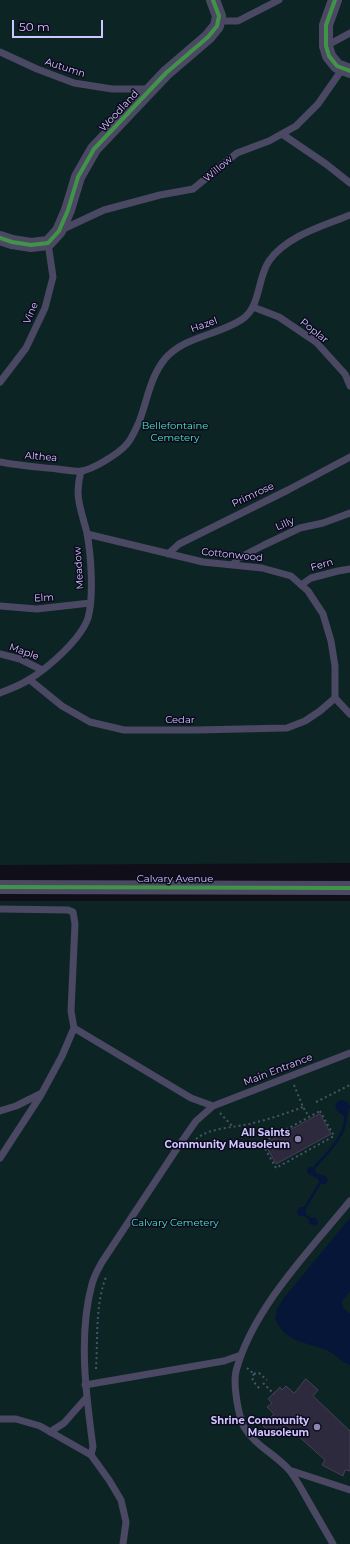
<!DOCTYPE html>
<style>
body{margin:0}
#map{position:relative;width:350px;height:1544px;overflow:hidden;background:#100e19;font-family:Montserrat,sans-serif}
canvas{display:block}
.scale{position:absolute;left:12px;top:20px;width:91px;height:18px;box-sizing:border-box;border:2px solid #cec6ff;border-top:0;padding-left:5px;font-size:12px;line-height:14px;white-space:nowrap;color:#cec6ff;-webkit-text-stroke:3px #0d0a1d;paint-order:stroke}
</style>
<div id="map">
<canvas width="350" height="1544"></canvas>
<div class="scale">50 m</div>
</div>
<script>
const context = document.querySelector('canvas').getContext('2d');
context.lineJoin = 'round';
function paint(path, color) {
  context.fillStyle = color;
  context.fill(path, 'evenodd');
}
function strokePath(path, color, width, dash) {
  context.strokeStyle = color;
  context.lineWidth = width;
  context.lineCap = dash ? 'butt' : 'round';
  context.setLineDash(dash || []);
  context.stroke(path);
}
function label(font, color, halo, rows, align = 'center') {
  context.font = font + ' Montserrat,sans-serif';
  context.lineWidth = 3;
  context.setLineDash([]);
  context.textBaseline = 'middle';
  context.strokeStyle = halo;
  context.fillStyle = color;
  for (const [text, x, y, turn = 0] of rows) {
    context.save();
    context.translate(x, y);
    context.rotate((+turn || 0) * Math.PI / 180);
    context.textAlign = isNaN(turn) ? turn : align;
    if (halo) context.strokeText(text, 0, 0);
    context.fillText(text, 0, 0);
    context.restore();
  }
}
const green = new Path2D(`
 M0,0H350V863L0,865Z
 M0,901H350V1544H0Z`);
const water = new Path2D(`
 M342,1100L348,1102L350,1107L348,1112L349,1115H347C348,1137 328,1153 315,1169L316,1173L327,1177L328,1181L325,1184H321L306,1209V1214L311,1218L315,1217L318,1220V1224L315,1226L309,1224V1220L304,1216H300L297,1214V1210L300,1207H304L319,1182L318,1179L307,1173V1170L309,1167H313C325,1153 345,1136 344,1116L337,1111L335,1106L338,1101Z
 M350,1218V1291L342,1302L343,1308L350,1314V1365C342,1362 339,1358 332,1353C318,1345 298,1344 286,1334C281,1330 278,1324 275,1319L277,1309L283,1299Z`);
const building = new Path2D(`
 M320,1114L331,1134L276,1164L265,1144Z
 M306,1379L318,1390L313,1396L350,1431V1471L345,1470L343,1476L322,1465L325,1460L286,1425L275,1437L263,1426L274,1414L267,1407L272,1403L268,1399L280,1387L282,1390L286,1386L294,1393Z`);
const path = new Path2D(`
 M294,1085L303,1107L309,1117
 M316,1102L350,1085
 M320,1111L334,1136L276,1168L263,1145L265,1141Z
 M220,1113L233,1127
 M196,1139C210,1127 235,1128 253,1123C270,1119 287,1113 303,1107
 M247,1368L254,1374
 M96,1369C98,1339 95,1305 106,1277
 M254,1374L256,1373H259L267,1380
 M254,1374L252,1377L253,1381L259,1388
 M263,1383L274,1394`);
const service = new Path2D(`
 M218,21H238L279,0
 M326,46L350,33
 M0,52L37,69L74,83L112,89H151
 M282,134L326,164L350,183
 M61,230L104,210L160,195L193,189L237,153L269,141L296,126L318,104L343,68
 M253,307L279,317L316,342L345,374L350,386
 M0,382L26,348L45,308L53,277L48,243
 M0,462C19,466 38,467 57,469C65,470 74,472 81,471C92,470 118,454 126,445C132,439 135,430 139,422C147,401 150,378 164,360C184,336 216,336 241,320C261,308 257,278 269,261C286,236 323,226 350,215
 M87,534L203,562L262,568L291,576L308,591L323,614L331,641L335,666V698L350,714
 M168,554L179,544L288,490L350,457
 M233,565L237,559L264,545L300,528L323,523L350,513
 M301,585L311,578L338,571L350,569
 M0,606L37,609L90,603
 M0,654L20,659L42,670
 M30,680L62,706L90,722L124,730H196L287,728L305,721L320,711L335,698
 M0,693C10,689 21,685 30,679C49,667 81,639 88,618C94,597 91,555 87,533C81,509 74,497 81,471
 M0,909L68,910L73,912L75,924L71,1011L74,1028L62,1056L42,1093L16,1106L0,1111
 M74,1028L191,1098L213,1106
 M0,1158L41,1095
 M85,1385L224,1361L241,1355
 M0,1419H16L40,1426L91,1455L109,1480L121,1500L126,1522L123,1544
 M50,1432L64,1423L87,1397
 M91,1455L93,1447C86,1395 78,1335 92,1284C94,1277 98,1269 102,1262L182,1141L196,1121L213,1106L350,1053
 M289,1470L350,1490
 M333,1544C324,1528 315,1513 306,1497C301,1488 296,1479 290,1471C277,1455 255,1446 244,1427C238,1415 233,1384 236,1371C253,1308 310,1250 350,1201`);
const minor = new Path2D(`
 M335,0L326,25V46L329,56L337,66L350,71
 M0,238L12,242L31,245L48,243L59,231L68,210L78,177L94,149L166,73L208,37L217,26L219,16L213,0
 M0,887L350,888`);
const cycleway = new Path2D(`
 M335,0L326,25V46L329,56L337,66L350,71
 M0,238L12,242L31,245L48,243L59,231L68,210L78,177L94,149L166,73L208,37L217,26L219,16L213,0
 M0,887L350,888`);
const markers = [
 [298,1139,4,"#8c86ae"],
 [317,1427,4,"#8c86ae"]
];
const streetNames = [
 ["Autumn",65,68,18],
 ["Woodland",119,111,-47],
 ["Willow",218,169,-40],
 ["Vine",31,313,-66],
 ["Hazel",204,325,-20],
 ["Poplar",314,331,39],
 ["Althea",41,457,5],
 ["Primrose",253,495,-25],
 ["Lilly",285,524,-24],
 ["Cottonwood",232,555,6],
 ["Fern",322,565,-16],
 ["Meadow",79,568,-94],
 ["Elm",44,598,-3],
 ["Maple",24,652,20],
 ["Cedar",180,720],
 ["Calvary Avenue",175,879],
 ["Main Entrance",278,1070,-21]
];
const parkNames = [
 ["Bellefontaine",175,426],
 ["Cemetery",175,438],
 ["Calvary Cemetery",175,1223]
];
const poiNames = [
 ["All Saints",290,1133],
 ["Community Mausoleum",290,1145],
 ["Shrine Community",309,1421],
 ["Mausoleum",309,1433]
];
paint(green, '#0d2425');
paint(water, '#051638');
paint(building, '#2e2a3d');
strokePath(building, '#443f58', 1);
strokePath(path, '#465666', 2, [2, 3]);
strokePath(service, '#4a4863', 7);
strokePath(minor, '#4a4863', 14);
strokePath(cycleway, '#419447', 4);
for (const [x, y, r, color] of markers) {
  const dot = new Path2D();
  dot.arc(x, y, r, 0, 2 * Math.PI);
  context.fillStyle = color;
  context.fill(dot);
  strokePath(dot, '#0d0a1d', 1.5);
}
label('10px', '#cec6ff', '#0d0a1d', streetNames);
label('10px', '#48e9c5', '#0d0a1d', parkNames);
label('bold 10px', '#cec6ff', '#0d0a1d', poiNames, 'right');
</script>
